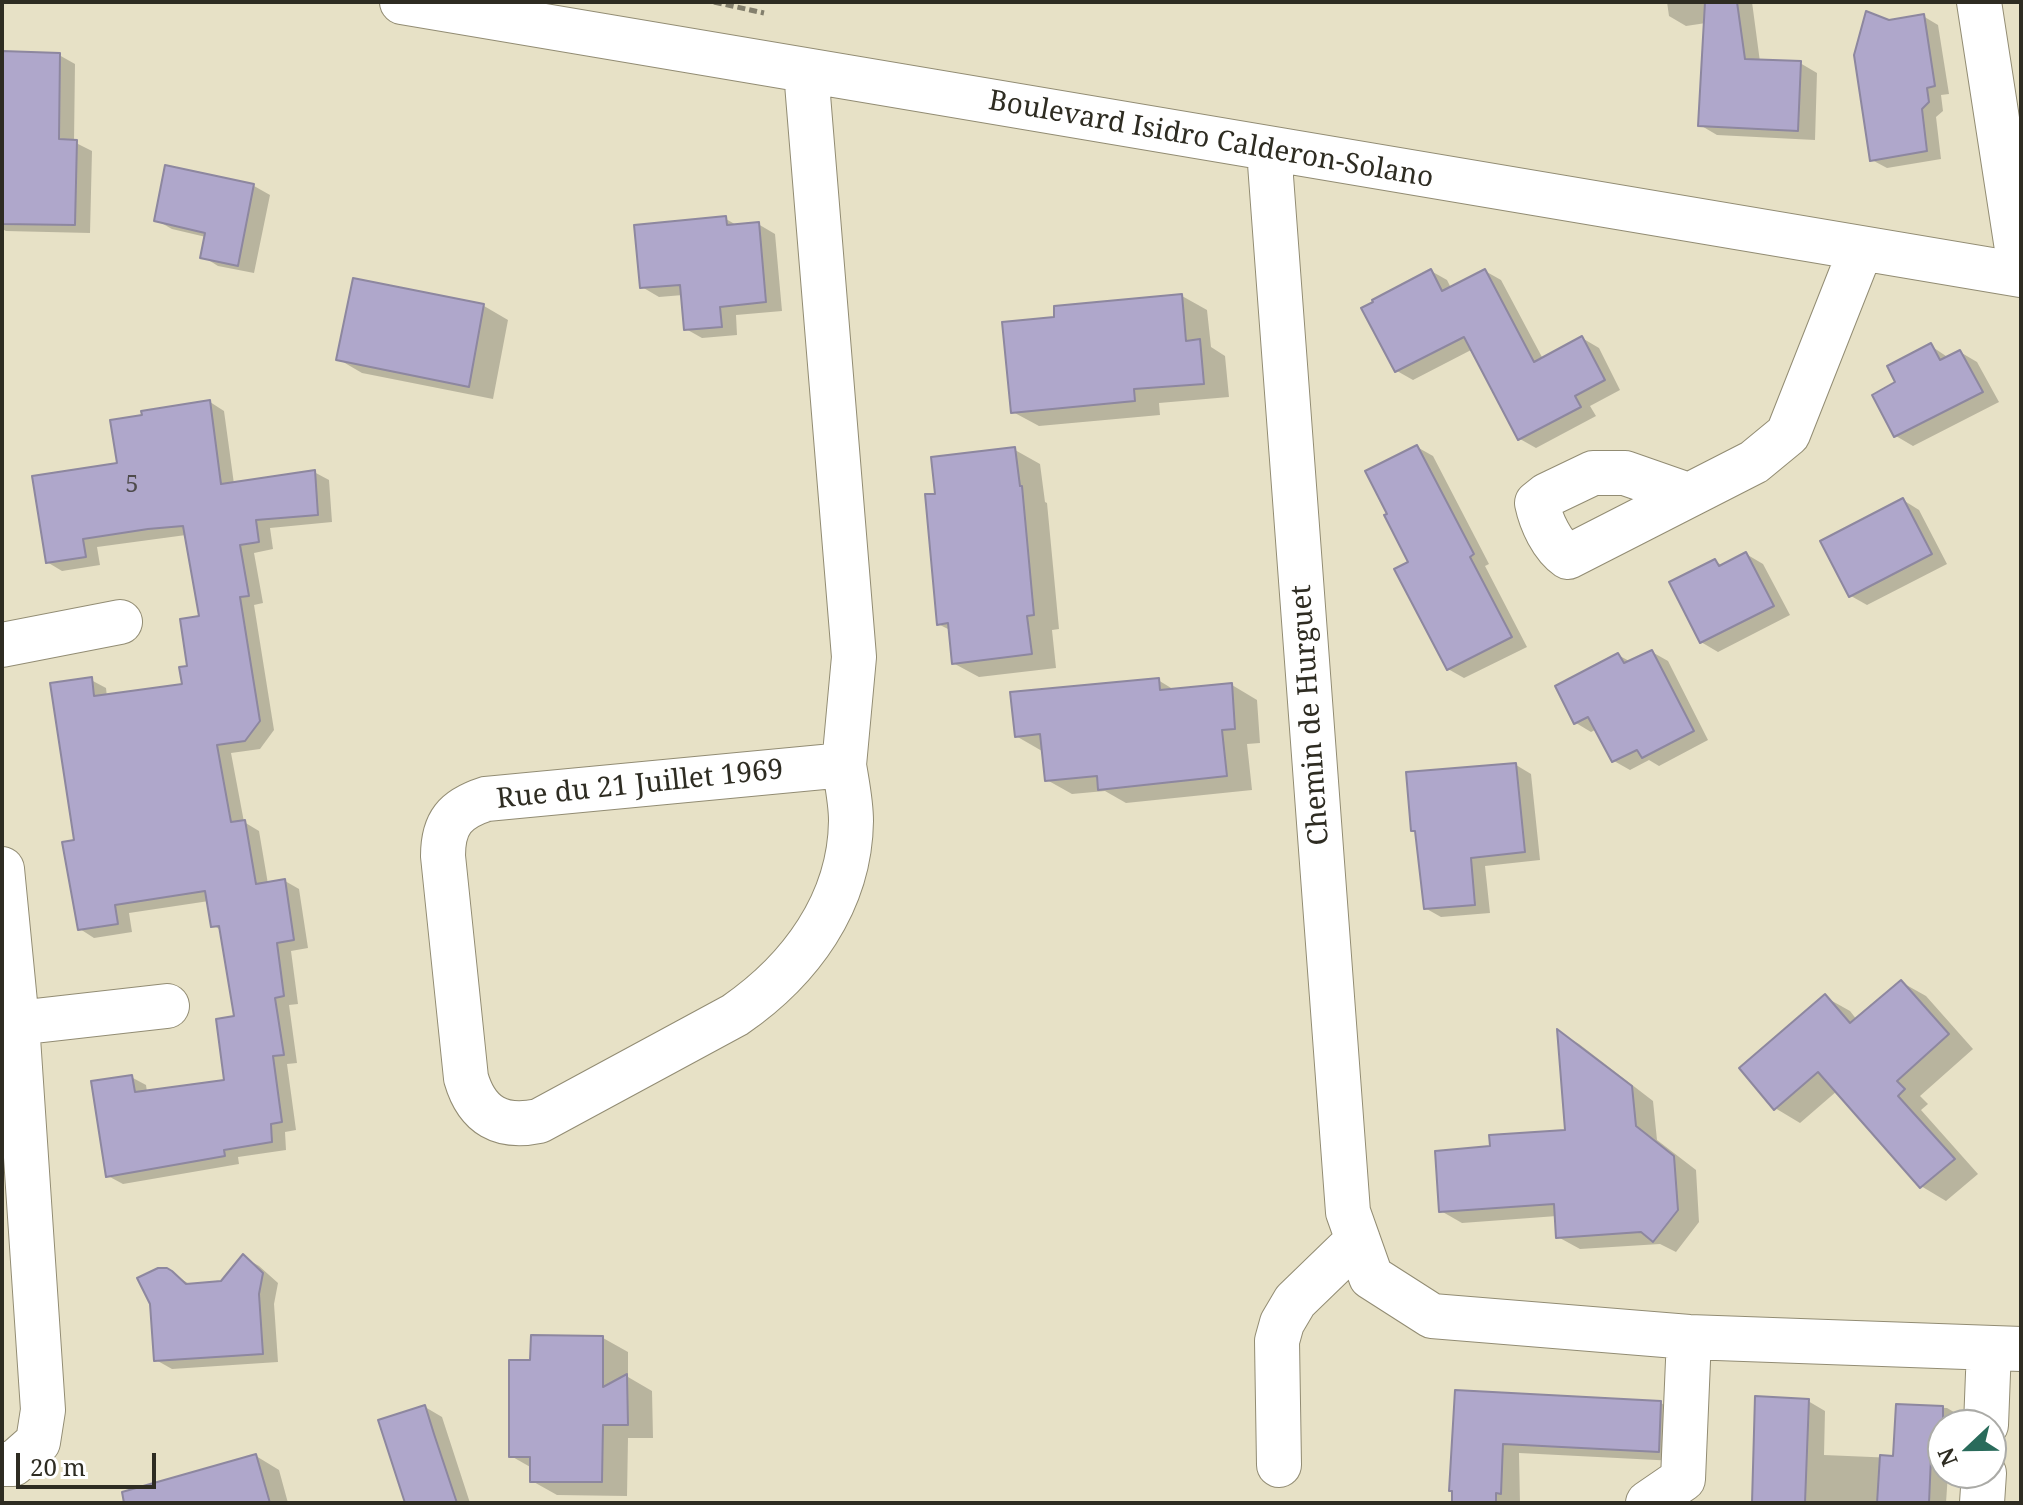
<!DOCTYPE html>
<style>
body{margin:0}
#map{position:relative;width:2023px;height:1505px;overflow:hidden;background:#e7e1c6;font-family:"Noto Serif",serif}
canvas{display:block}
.frame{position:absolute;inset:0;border:4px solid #2e2c22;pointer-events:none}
.north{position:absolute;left:1927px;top:1409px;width:80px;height:80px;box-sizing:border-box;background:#fff;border:2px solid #ababa7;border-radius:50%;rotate:248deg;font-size:22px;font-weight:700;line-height:32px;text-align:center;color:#2e2c22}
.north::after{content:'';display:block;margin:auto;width:28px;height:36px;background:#296b5b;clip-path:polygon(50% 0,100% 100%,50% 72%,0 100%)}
.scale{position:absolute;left:16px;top:1453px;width:140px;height:36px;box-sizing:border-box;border:4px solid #2e2c22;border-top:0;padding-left:10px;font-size:24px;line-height:28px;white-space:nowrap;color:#2e2c22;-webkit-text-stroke:6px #fff;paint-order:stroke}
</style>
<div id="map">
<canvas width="2023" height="1505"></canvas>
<div class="frame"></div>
<div class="north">N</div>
<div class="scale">20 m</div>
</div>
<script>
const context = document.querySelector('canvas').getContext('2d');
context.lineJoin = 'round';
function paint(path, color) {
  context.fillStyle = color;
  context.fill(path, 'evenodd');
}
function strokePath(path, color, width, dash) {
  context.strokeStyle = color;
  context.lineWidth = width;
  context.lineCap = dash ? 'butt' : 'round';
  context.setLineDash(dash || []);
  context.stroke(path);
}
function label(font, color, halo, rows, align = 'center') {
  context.font = font + ' "Noto Serif",serif';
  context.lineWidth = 6;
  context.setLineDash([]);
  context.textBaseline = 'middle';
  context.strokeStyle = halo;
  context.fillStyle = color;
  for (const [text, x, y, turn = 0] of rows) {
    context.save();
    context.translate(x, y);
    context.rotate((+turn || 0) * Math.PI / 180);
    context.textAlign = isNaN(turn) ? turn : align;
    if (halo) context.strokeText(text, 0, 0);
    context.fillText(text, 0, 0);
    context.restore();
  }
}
const shadow = new Path2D(`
 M1667,2H1752L1760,62L1800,63L1817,73L1815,140L1717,135L1700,125L1706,23L1686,26L1669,16Z
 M1923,16L1938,25L1949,94L1941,95L1943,111L1936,117L1941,159L1887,168L1872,160L1889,22Z
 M2,53L59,55L75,64L74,142L92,151L90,233L6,231L2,229Z
 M166,167L254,186L270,195L254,273L218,266L202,256L206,237L172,229L156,220Z
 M726,219L738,226L758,224L775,234L782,311L736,315L737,335L702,338L686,329L683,295L659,297L642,287Z
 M1431,271L1447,280L1451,288L1485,271L1501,280L1543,359L1582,338L1599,348L1620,390L1590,406L1596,416L1536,448L1520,439L1473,349L1413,380L1397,371Z
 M354,280L484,306L508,320L493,399L362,373L338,359Z
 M1182,296L1207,310L1211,347L1225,356L1229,397L1159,403L1160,415L1039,426L1013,412L1057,318Z
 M1931,346L1949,358L1960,352L1977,362L1999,402L1913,446L1896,436L1898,383Z
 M210,402L224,411L234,484L314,472L329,480L332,522L270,528L273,549L254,553L263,603L254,605L274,730L260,749L231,753L244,822L259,831L268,884L285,881L299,889L308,948L291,951L298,1004L289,1005L297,1063L287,1064L296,1130L285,1132L286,1150L238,1157L239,1164L123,1184L108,1176L131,1077L146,1085L147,1092L226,1081L236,1018L222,931L213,925L209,901L129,913L132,932L94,938L80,929L76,841L91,680L106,688L107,697L184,686L201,618L186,535L97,547L100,565L62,571L47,562L119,465Z
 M1417,447L1433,456L1489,564L1485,566L1527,647L1464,678L1448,669L1410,563Z
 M1015,450L1040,464L1045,502L1047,503L1059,629L1052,630L1056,668L979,677L953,663L950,630L938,624L937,496Z
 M1903,500L1919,510L1947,564L1867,605L1851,596Z
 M1746,554L1763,564L1790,615L1718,652L1701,642L1715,561L1723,566Z
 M1652,652L1668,661L1708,740L1659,766L1649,760L1630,770L1614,761L1597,729L1591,732L1576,723L1618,655L1631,662Z
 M1158,680L1176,691L1232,685L1257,700L1260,743L1247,744L1252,790L1126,803L1105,791L1072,794L1047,780L1042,751L1016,736Z
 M1516,765L1531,774L1540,860L1485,866L1490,913L1441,917L1425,908L1417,833L1413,830Z
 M1901,982L1926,996L1973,1049L1920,1096L1928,1104L1921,1110L1978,1174L1946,1201L1921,1186L1837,1091L1800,1123L1775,1108L1825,997L1850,1011L1857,1020Z
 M1560,1033L1579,1044L1653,1101L1657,1140L1696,1170L1699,1222L1676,1252L1660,1244L1580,1249L1558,1237L1557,1216L1462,1223L1441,1211L1492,1148L1567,1132Z
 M243,1257L259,1266L278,1283L274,1304L278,1362L172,1369L156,1360L166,1270L191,1285L222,1283Z
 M603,1338L628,1352V1377L652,1391L653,1438H628L627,1496L557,1495L532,1481V1468L511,1456Z
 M1456,1392L1661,1403L1678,1413L1676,1461L1519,1453L1520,1503H1454Z
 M1808,1401L1825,1411L1824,1455L1895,1458L1898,1406L1947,1408L1964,1418V1425H1943V1473H1948L1946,1503H1754Z
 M425,1407L442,1417L470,1503H407Z
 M256,1456L279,1470L288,1503H154Z`);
const building = new Path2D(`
 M1705,2H1737L1745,59L1801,61L1798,131L1698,126Z
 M1866,11L1889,20L1924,14L1935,86L1927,88L1929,102L1922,109L1927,151L1870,161L1854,55Z
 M2,51L60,53L59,139L77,140L75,225L2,224Z
 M165,165L254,184L238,266L200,258L205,233L154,221Z
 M726,216L727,225L759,222L766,302L720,307L722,327L684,330L680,285L640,288L634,225Z
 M1431,269L1442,291L1485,269L1534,362L1582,336L1605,380L1575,396L1581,407L1518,440L1464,337L1395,372L1361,308L1373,302L1372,300Z
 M353,278L484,304L469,387L336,360Z
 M1182,294L1186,341L1200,339L1204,384L1134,389L1135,401L1011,413L1002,322L1054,317V306Z
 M1931,343L1940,360L1960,350L1983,392L1894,437L1872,395L1895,382L1887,366Z
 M210,400L221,484L315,470L318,515L256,520L259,542L240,545L249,596L240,597L260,721L245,741L217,745L231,822L245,820L256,884L285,879L294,940L277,943L284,996L275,998L284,1055L273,1056L282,1122L271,1124L272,1142L224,1150L225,1156L106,1177L91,1081L132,1075L135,1092L224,1080L216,1019L234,1016L219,926L211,927L205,891L115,905L118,924L78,930L62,842L74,840L50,683L92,677L94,696L182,684L179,667L187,666L180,619L199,616L183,526L148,529L83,539L86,557L46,563L32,476L117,463L110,420L142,415L141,411Z
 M1417,445L1474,554L1470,557L1512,637L1447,670L1394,569L1408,562L1384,515L1387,514L1365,471Z
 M1015,447L1020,486H1022L1034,615L1027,616L1032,654L952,664L948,623L937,625L925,494H935L931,457Z
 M1903,498L1932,554L1849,597L1820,541Z
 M1746,552L1774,606L1700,643L1669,582L1715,559L1719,566Z
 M1652,650L1694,731L1642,758L1637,750L1612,762L1588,717L1574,724L1555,686L1618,653L1624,663Z
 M1159,678L1160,690L1232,683L1235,729L1222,730L1227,776L1098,790L1097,776L1045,781L1040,734L1015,737L1010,692Z
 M1516,763L1525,852L1471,858L1475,905L1424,909L1415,831H1411L1406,772Z
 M1901,980L1949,1034L1897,1081L1905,1089L1898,1096L1955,1159L1920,1188L1818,1072L1774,1110L1739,1068L1825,994L1850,1023Z
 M1557,1029L1632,1086L1636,1126L1674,1156L1678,1210L1653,1242L1641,1232L1556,1238L1554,1204L1439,1212L1435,1151L1490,1146L1489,1135L1565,1130Z
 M243,1254L263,1273L259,1294L263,1354L154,1361L150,1304L137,1278L158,1268H167L172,1271L186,1284L221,1281Z
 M531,1335L603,1336V1387L627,1374L628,1425H603L602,1482H530V1457H509V1360H530Z
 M1455,1390L1661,1401L1659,1452L1503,1444L1501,1494L1496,1493V1503H1452V1491H1449Z
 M1755,1396L1809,1399L1805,1503H1752Z
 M1896,1404L1943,1406V1457H1931L1929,1503H1877L1880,1455L1893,1456Z
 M425,1405L434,1434L457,1503H405L378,1420Z
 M256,1454L270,1503H124L122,1492Z`);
const path = new Path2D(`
 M714,2L764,13`);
const minor = new Path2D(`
 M402,2L2021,275
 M1979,2L2021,275
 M806,71L854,657L844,765L486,799C455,809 443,823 443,856L466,1078C477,1116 501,1129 539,1121L735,1015C800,970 850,903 851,821C851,802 847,784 844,765
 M1269,150L1348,1212L1371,1277L1432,1316L1689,1337L2021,1349
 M1688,495L1625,473H1593L1547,495L1537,503C1541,522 1552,546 1568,557L1754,462L1788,434L1861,249
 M2,645L120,622
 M2,869L17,1023L43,1410L38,1442L13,1464H2
 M17,1023L167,1006
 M1986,1425L1989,1348
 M1279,1465L1277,1341L1282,1323L1295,1301L1358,1240
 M1648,1503L1683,1479L1689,1337
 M1982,1503L1984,1473`);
const numberNames = [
 ["5",132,485]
];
const streetNames = [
 ["Boulevard Isidro Calderon-Solano",1211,140,10],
 ["Chemin de Hurguet",1311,715,-94],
 ["Rue du 21 Juillet 1969",640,785,-6]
];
paint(shadow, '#0003');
paint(building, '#afa7cb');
strokePath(building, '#8d879f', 2);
strokePath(minor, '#928c73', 46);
strokePath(path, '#837f6d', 5, [8, 4]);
strokePath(minor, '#fff', 44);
label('24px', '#4e4b4c', null, numberNames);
label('28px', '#2e2c22', '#fff', streetNames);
</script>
